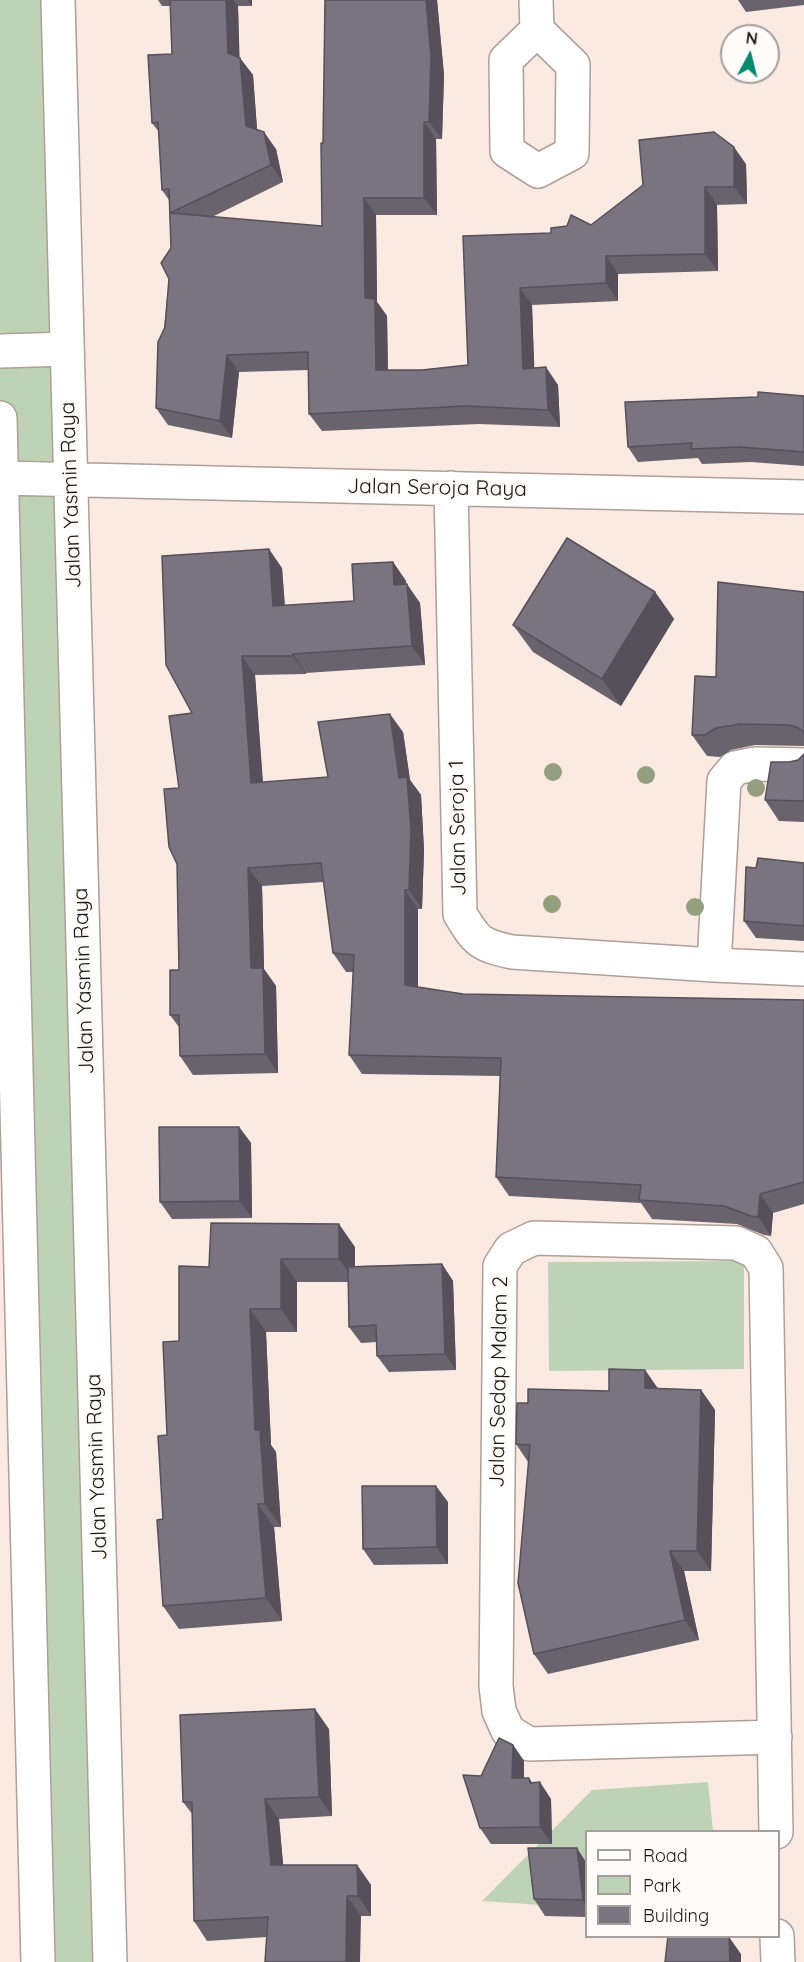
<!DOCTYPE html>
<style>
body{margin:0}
#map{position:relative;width:804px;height:1962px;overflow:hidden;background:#fbeae2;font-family:Quicksand,sans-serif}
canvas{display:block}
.legend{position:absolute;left:585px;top:1830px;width:195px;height:108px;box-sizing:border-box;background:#fefbf9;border:2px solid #a49f9d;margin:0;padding:8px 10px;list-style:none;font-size:18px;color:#1c1613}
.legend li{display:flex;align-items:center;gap:12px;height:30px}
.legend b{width:30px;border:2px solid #a49f9d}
.north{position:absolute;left:720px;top:24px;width:60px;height:60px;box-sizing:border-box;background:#fefbf9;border:2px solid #a49f9d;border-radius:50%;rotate:7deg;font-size:16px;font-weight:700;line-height:24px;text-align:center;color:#1c1613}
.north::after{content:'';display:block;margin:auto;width:21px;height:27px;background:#028a6f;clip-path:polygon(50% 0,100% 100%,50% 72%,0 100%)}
</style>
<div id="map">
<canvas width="804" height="1962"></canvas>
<ul class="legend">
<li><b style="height:8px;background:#fff"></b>Road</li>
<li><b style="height:16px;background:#bed3b5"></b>Park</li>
<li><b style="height:16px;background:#7a7380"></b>Building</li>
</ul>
<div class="north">N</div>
</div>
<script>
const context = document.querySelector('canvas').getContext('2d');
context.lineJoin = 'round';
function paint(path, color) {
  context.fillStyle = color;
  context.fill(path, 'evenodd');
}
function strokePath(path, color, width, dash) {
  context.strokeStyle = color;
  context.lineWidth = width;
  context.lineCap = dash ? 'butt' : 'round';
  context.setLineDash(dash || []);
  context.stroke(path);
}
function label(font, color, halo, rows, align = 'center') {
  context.font = font + ' Quicksand,sans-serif';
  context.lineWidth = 6;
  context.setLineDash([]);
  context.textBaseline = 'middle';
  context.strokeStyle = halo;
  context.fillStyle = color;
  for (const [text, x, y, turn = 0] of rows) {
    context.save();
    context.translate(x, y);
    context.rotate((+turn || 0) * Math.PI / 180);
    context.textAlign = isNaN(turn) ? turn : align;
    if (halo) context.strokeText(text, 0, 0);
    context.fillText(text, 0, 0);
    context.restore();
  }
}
const green = new Path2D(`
 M0,0H58L110,1962H38L0,426Z
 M744,1261V1369L549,1371L548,1262Z
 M708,1782L713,1831L586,1832V1908L482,1901L592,1790Z`);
const minor = new Path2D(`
 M58,0L110,1962
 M536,0L537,30L573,65L572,153L538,171L507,151L506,60L537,30
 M0,351L67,349
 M0,418L38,1962
 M2,478L804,497
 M451,488L460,914C477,942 480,945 512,952L714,965L804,969
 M714,965L724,781L735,768L755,764L804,765
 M775,1737L529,1744L508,1731L499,1711L496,1686L500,1266L511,1249L534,1238L736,1243L756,1252L766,1268L776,1832
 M777,1936L778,1962`);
const trees = [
 [553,772],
 [646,775],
 [756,788],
 [552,904],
 [695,907]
];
const wall = new Path2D(`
 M158,0H252V6H238L239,57L253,75L257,129L276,149L283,182L212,217L322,226L325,0H437L444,75L442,139H436L437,215H376L377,302L387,316L388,370H422L468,365L551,233L591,225L746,164L747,204L717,205L718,271L618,274V301L532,305L534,368L558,385L560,427L479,424L322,431L309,414V370L239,372L232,438L168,425L156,408L169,279L171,248L169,200L162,190L159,132L152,123L172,54L170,6H162Z
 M738,0H804V5L746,12Z
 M804,396V466L751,462L702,464L698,458L638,462L628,447Z
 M393,562L406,581V584L420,603L425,665L306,673V674L255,675L263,782L328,777L403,732L410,780L421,795L424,850L422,909H418V987L463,994L804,1000V1204L773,1213L771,1236L764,1235L737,1224L652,1219L641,1203L509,1196L496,1177L500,1076L362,1074L349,1055L353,972H346L333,953L324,882L262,886L264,969L276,986L278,1073L193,1075L180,1056L179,1027L170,1015L179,970V788L192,713L282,568L285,606L354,601Z
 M655,592L674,619L621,706L533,652L513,625Z
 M804,592V746L755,745L731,750L720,757L707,756L692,735L716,677Z
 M804,754V822L779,821L765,800L789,762L798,760Z
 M804,863V941L756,938L744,921L756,868Z
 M239,1127L251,1143L252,1218L172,1219L160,1202Z
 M355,1247V1266L442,1264L453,1281L456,1370L389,1372L377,1356V1342L361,1343L349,1327L348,1282H297V1332H266L271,1445L276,1452L281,1527H274L282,1621L179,1629L163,1606V1519L167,1435L179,1341L209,1267Z
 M645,1370L658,1389L701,1390L715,1410L711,1571H684L699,1640L548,1674L534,1654L528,1462L516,1444Z
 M448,1502V1564L374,1565L363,1549Z
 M329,1729L332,1816L279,1819L283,1865H357L371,1885V1916H361L267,1937L207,1941L194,1921L193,1815L183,1802Z
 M513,1745L524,1761V1778L532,1783L551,1799L552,1844H491L480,1828L481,1776Z
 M586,1862V1917L545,1916L534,1899Z`);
const shadedWall = new Path2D(`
 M226,0H233L238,6L240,71L228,53Z
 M248,0H252V6Z
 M426,0H437L444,75L442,139L429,122Z
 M240,58L253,75L258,143L246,126Z
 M424,122L436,139L437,215L424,198Z
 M264,132L276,149L283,182L271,165Z
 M734,147L746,164L747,204L734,187Z
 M705,187L717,205L718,271L705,254Z
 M364,198L376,215L377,302L387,316L388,388L376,370L365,298Z
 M606,256L618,274V301L606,283Z
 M520,288L532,305L535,386L523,369Z
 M227,355L239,372L232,438L220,421Z
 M546,367L558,385L560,427L548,410Z
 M269,549L282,568L286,625L273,606Z
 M393,562L406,581L408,603L394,585Z
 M407,584L420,603L425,665L412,646Z
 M655,592L674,619L621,706L602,679Z
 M293,654L306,673V674L293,656Z
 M242,656L255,675L264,801L251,783Z
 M390,714L403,732L410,780L421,795L424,850L422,909L409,890L399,778Z
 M248,868L262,886L264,969L276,986L278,1073L265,1054L251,968Z
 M405,890L418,909V1004L405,985Z
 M239,1127L251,1143L252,1218L240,1201Z
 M760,1194L773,1213L771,1236L758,1217Z
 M339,1224L355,1247V1282L339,1259Z
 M281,1259L297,1282V1332L281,1309Z
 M442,1264L453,1281L456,1370L445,1354Z
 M250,1309L266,1332L271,1445L276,1452L281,1527L265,1504L255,1430Z
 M645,1370L659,1390L645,1388Z
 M701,1390L715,1410L711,1571L697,1551Z
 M436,1486L448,1502V1564L437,1547Z
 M258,1504L274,1527L282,1621L266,1598Z
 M670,1551L684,1571L699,1640L685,1620Z
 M315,1709L329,1729L332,1816L319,1797Z
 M513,1745L524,1761V1794L512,1778Z
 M529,1778L540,1794V1782L551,1799L552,1844L540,1827Z
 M265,1799L279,1819L285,1885L271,1865Z
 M577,1848L586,1862V1906L583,1900Z
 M357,1865L371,1885V1916L358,1896Z
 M347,1896L361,1916L360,1962H346Z
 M729,1937L741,1954V1962H730Z`);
const building = new Path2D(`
 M170,0H226L228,53L240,58L246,126L264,132L271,165L170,213L322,226L321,143H323L325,0H426L431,57L429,122H424V198H364L365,298L375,299L376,370H422L468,365L463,236L551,233V228L567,226L571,215L591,225L643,185L639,140L714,132L734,147V187H705V254L606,256V283L520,288L523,369L546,367L548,410L466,406L309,414L308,352L227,355L220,421L156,408L158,342L165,327L169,279L161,263L171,248L169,189L162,190L158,122L152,123L148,55L172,54Z
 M758,392L804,396V452L740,447L691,449L692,443L628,447L625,402L758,397Z
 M567,538L655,592L602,679L513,625Z
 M269,549L273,606L354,601L352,564L393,562L394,585L407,584L412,646L293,654V656H242L251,783L328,777L318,722L390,714L399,778L407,777L411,831L409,890H405V985L463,994L804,1000V1182L760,1194L758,1217L751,1216L724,1206L639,1200L641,1185L496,1177L501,1058L349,1055L354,955L333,953L321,863L248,868L251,968H263L265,1054L180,1056L179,1015H170V970H179L177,864L169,847L164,789L179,788L169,716L192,713L166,665L162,556Z
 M718,582L804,592V733L799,728L789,725L740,724L716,728L705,735H692L695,676L716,677Z
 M804,754V801L765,800L771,762H789L798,760Z
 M758,858L804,863V926L744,921L746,867L756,868Z
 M159,1127H239L240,1201L160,1202Z
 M211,1223L339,1224V1259H281V1309H250L255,1430H260L265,1504H258L266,1598L163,1606L157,1520L163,1519L158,1436L167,1435L163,1342L179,1341V1266L209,1267Z
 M442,1264L445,1354L377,1356L376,1325L349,1327L348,1267Z
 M609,1369L645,1370V1388L701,1390L697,1551H670L685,1620L534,1654L518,1583L530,1445L516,1444L517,1403H528V1389L609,1391Z
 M362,1486H436L437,1547L363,1549Z
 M315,1709L319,1797L265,1799L271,1865H357L358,1896H347L346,1962H265L268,1917L194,1921L192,1802H183L180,1715Z
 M499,1738L513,1745L512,1778H529L530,1783L540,1782V1827L480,1828L463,1775L481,1776Z
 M528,1848H577L583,1900L534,1899Z
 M668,1936L729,1937L730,1962H665Z`);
const streetNames = [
 ["Jalan Seroja Raya",437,488,1],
 ["Jalan Yasmin Raya",71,495,-92],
 ["Jalan Seroja 1",458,828,-91],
 ["Jalan Yasmin Raya",84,981,-92],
 ["Jalan Sedap Malam 2",499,1382,-89],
 ["Jalan Yasmin Raya",97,1467,-92]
];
paint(green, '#bed3b5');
strokePath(minor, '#ae9f97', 36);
strokePath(minor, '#fff', 33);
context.fillStyle = '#939f7f';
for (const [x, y] of trees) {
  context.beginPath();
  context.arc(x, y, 9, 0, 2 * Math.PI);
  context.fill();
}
paint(wall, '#69636e');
paint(shadedWall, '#55505a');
paint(building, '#7a7380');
strokePath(building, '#55505a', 1.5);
label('21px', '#1c1613', '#fefbf9', streetNames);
</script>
